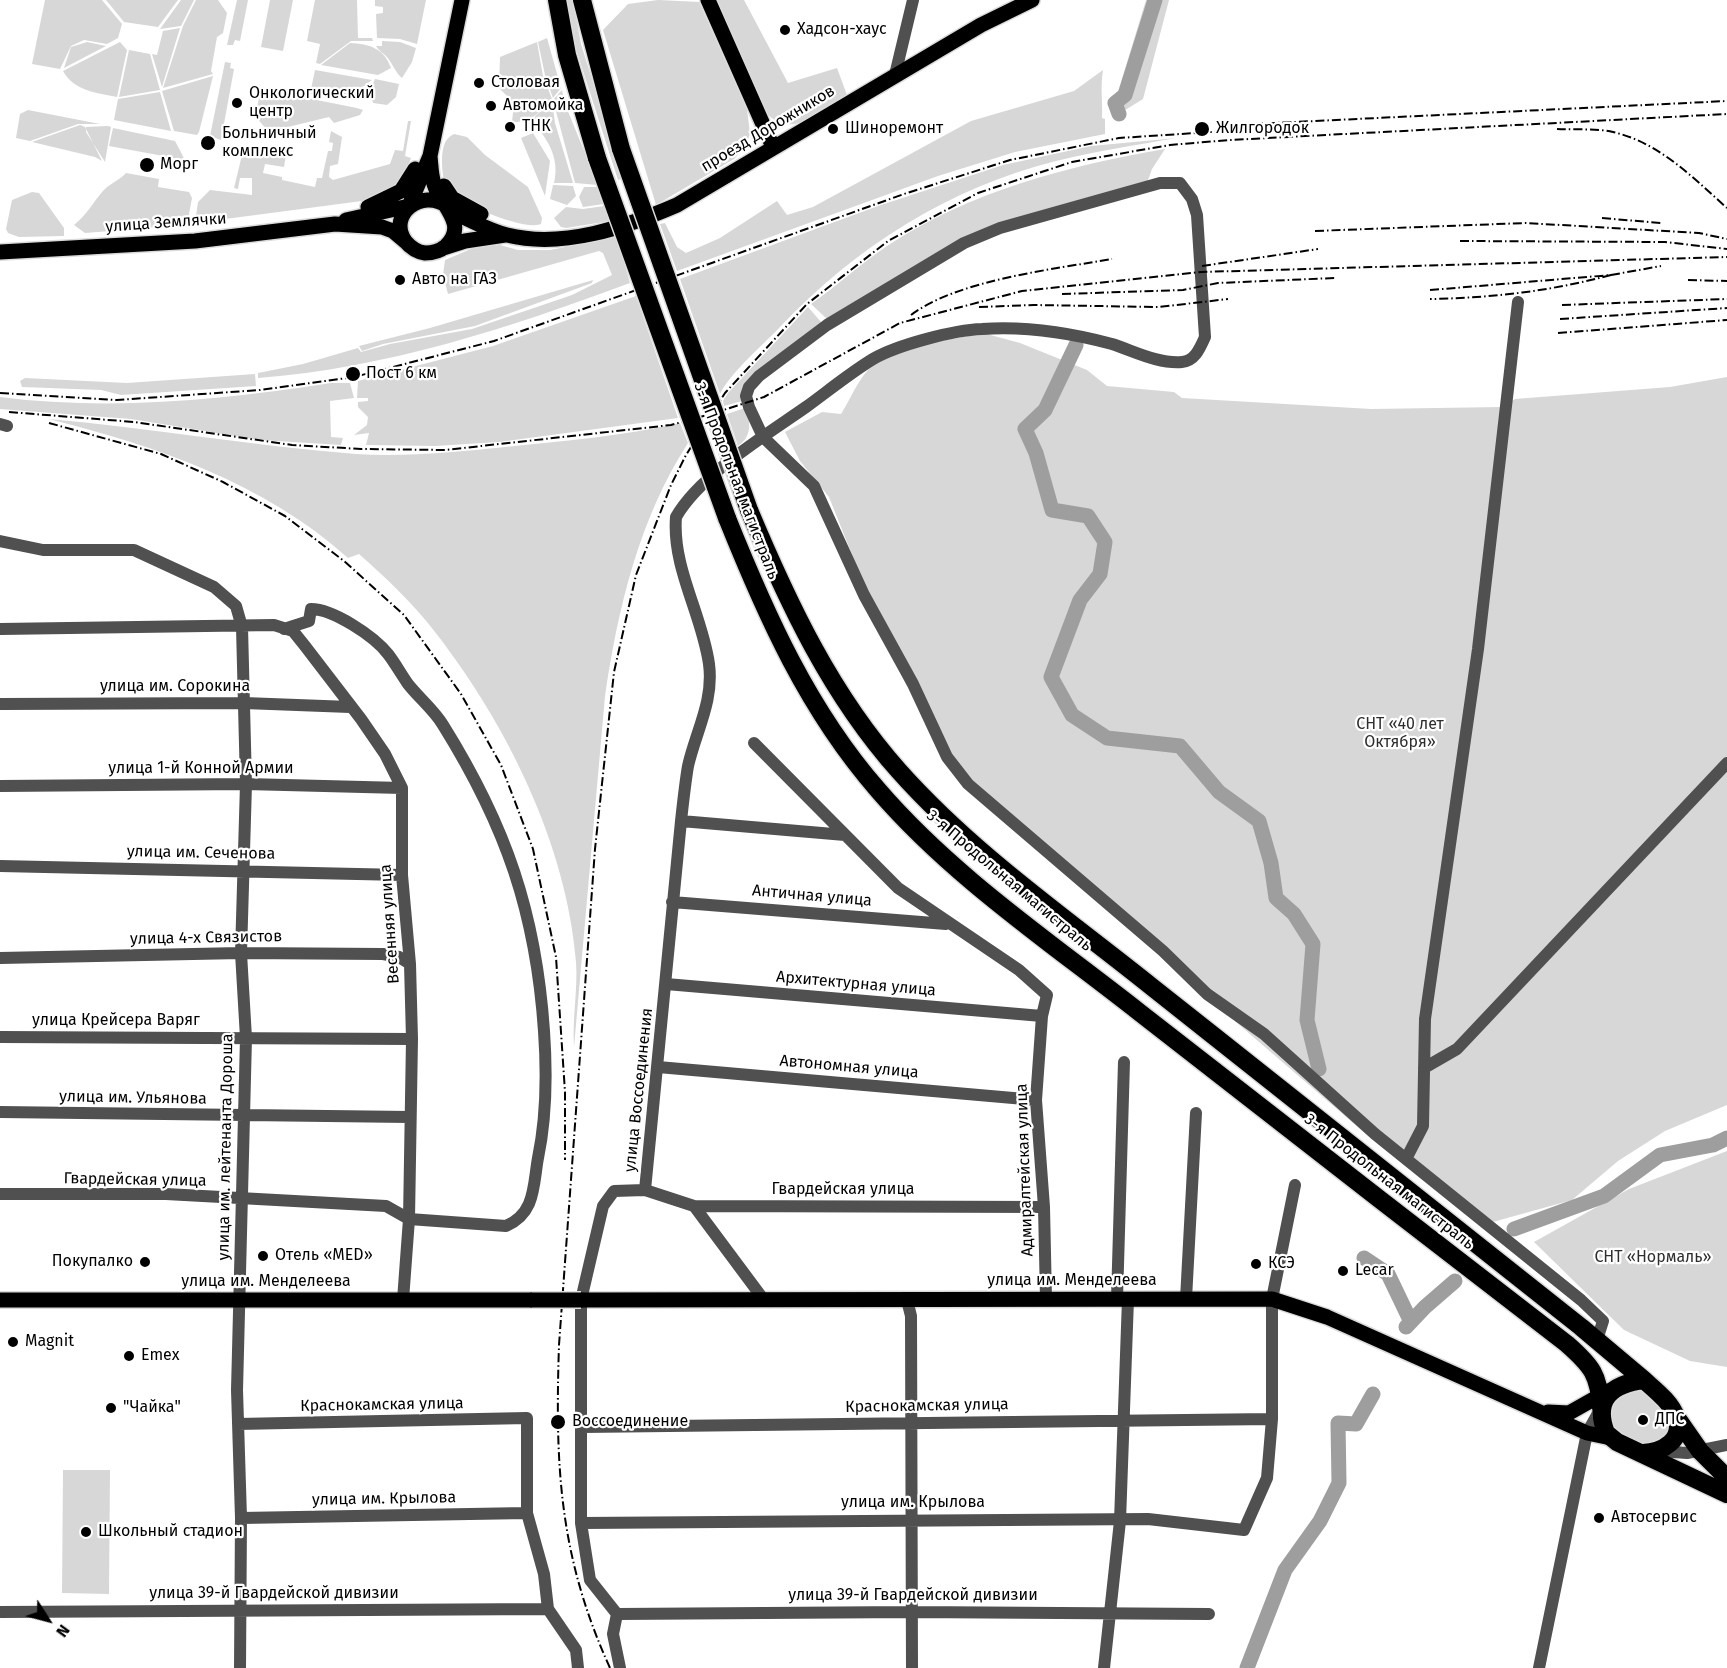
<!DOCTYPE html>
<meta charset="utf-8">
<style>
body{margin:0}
#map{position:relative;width:1727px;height:1668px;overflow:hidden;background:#fff;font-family:"Fira Sans",sans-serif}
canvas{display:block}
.north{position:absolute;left:18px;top:1590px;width:60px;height:60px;-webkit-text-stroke:4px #fff;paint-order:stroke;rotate:126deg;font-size:16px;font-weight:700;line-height:24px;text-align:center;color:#000}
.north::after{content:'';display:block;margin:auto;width:21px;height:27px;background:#000;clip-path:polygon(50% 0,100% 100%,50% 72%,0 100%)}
</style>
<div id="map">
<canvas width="1727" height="1668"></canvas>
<div class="north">N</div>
</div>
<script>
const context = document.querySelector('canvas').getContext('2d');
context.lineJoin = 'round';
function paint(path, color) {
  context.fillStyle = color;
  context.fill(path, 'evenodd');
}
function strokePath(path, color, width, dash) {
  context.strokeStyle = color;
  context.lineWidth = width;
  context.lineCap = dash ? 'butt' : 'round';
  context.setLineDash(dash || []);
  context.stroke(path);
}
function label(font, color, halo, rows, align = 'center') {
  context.font = font + ' "Fira Sans",sans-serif';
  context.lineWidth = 4.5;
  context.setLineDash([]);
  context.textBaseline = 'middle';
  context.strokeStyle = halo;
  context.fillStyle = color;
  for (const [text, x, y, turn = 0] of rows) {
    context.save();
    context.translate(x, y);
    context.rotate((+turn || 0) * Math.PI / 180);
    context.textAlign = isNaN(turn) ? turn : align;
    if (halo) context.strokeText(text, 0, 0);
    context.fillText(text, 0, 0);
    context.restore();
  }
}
const green = new Path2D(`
 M45,0H102L122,24L118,38L107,44L84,40L71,46L60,69L32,64Z
 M106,0H178L158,27L124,22Z
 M181,0H194L181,26L160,29Z
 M196,0H218L227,13L223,33L217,37L211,71L213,74L163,88L183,26Z
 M237,0H248L240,41L235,40L233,45H227Z
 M270,0H293L283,51L261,47Z
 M315,0H357L358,38H372L373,41H351L320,64L316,63L320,44L307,41Z
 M375,0H426L417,44L400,39L377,38L376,14L383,13V7L375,6Z
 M567,0H573L581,44L623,178L618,180L575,46Z
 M658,0L699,2L747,109L750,134L745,147L734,159L656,205L603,30L628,4Z
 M716,0H744L788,83L837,68L847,95C817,113 789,144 761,107Z
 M1146,0H1169L1143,99L1122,112L1117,95Z
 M180,28L162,87L152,54L157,55L163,31Z
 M547,38L561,88L553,98L545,75L538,42Z
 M382,41L400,42L416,48L412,62L402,78C395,72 393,64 387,57C383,53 379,51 376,46H382Z
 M87,42L106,46L64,68L71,47Z
 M120,42L127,50L117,97C97,93 74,91 63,71Z
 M537,42L543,76L552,99C541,112 530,123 512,122L514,103L499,88L500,57Z
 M350,43C369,44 384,48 391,68L378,75L321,65Z
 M129,50L150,54L160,90L119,97Z
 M225,62L231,63L230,68L234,69L221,140L210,136Z
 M315,70L372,80L348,98L322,93L320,96L310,94Z
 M1103,70C1100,89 1103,101 1102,118L1105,119V134L1015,152L938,176L677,271L660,224L665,223L677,247L686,253L720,238L777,201L787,215L813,207L971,121L1074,91Z
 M213,76L199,132L197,135L174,131L162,91Z
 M375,79L399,84L396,97L387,105L373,103L370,90Z
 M261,89L357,108L363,110L360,115L334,123L329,117L288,127V134L274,138L255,116Z
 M562,90L565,104L598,185L575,183L553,100Z
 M160,92L171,131L114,120L118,99Z
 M552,101L555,123L573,183H554C560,158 548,139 531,120Z
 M28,110L33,111L100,124H78L30,141L16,138L20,114Z
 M408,121H411L405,156L411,158L403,180L377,199L195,223L198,202L210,190L252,195V178H240L238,189L234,188L242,155L284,146L287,148L284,167L265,164L263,173L282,177V180L315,187L317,178H322L328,151H332L333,143L329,142L331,131L342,137L338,164L330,166L329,177L333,180L390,164L395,150L403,151Z
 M80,125L85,127L102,161L95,157L32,142Z
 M108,126L111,127L105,162L86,132V127Z
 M113,128L175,141L185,160L109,146Z
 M533,133L550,161L545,196L521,138Z
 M454,134L467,137L485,155L528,187L542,218L541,224C524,231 459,204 448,189C442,179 442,168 442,157C443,147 444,139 454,134Z
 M1177,138C1136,145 1096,151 1056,161C947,189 857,246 780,327C762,346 731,372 720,394L680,279L878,206L1003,165L1091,146Z
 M1165,149L1152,169L1147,183L943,250L827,319L811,304C837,286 860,264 887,246C971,191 1067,166 1165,149Z
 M126,173L159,179L158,187L189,192L192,198L187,225L85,233L74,225C87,215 93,202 103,191C110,183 119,181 126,173Z
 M553,185L573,186L576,196L567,205L550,199Z
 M584,187H599L604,204L583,207L579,197Z
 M32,192L39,193L64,228V236L19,237L8,233L6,229L12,200Z
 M604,206L610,221L566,228L561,227L554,218L566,207L583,209Z
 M617,237L630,283C509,328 387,368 258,378V373L303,364L358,348L361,352L390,344L472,329L572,295L612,275L603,253L599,251L448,294L443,275L445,260L478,246L500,245L518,250H550Z
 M593,280L592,283L475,326L383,344L362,351L359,346L430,328Z
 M636,296L678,418L499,442L435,446L366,445L369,433L354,435L367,425L368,417L358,407V402L368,401V398H357L358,381L493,346Z
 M808,307L821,322L820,326L759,371L742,401L724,406L723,401L728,393Z
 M983,333L1020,343L1087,370L1107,386L1174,392L1182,398L1371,409L1502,407L1515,399L1670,387L1727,377V1105L1665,1131L1618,1161L1572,1200L1482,1225L1367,1135L1164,960L938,751L893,657L829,497L800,461L785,432L822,412L841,414C850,400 857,382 868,370C891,347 951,340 983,333Z
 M255,374L256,386L121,395L101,390L22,387L20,381L25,378L127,383Z
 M331,383H350L354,398L330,401L331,437L343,438L341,445L260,440L131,419L0,409V397C109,411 223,400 331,383Z
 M745,408C752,423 751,437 738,446L727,414Z
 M49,419C152,428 253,446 356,454C406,457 455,452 505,447C564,441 622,436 680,423L688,443C639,519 618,608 605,696L574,1047C572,1018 578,990 576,962C567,845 506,723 435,632C413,603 386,578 359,554L348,558C265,483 156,446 49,419Z
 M1727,1151V1367L1690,1361L1624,1330L1534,1242L1629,1189Z
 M1635,1387C1659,1395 1668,1412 1673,1435L1647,1446L1618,1437L1606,1412L1613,1397Z
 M63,1470H110L109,1594L62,1593Z`);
const river = new Path2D(`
 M1119,114L1115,103L1125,95L1155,0
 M1076,345L1045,410L1025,429L1036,453L1052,510L1088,516L1105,542L1100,574L1080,600L1051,677L1072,715L1107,738L1180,746L1219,792L1259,821L1271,863L1276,898L1294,914L1313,944L1307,1020L1319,1069
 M1514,1229L1604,1196L1660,1155L1713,1145L1727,1138
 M1364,1258L1388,1274L1411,1322
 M1406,1327L1425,1307L1455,1281
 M1247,1668L1285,1570L1320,1521L1339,1483L1338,1423L1356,1424L1373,1394`);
const minor = new Path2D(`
 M895,75L913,0
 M0,424L7,426
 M0,541L43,550H134L214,587L236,606L242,627L246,784L241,953L246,1038L237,1390L241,1518L240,1668
 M0,629L274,625L293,631L305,646L361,719L385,754L402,788V875L410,964L412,1039L409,1219L403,1300
 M0,704L244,703L350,707
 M754,743L898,888L1019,970L1047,995L1042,1016L1036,1100L1044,1207L1046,1299
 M0,786L246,784L402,788
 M681,821L845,835
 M0,866L402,875
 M672,902L946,924
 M0,958L241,953L383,954L399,957L410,964
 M666,984L1042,1016
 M0,1037L412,1039
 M658,1067L1036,1100
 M1424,1068L1457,1049L1727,763
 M0,1112L409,1117
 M1406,1159L1423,1126L1425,1019L1478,649L1518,302
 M645,1190L681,821C683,803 685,784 688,766C696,731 714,701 709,664C702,614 672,568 676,517C700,475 766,435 806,407C828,391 850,373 873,359C897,345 954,330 982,329C1024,326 1071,333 1112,344C1134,351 1158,364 1182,362C1195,361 1200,348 1205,337L1197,215L1192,199L1180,183H1160L1000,228L964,243L827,325L759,376L749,387L746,396L749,407L763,437L814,486L864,595L913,684L947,757L968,784L1163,951L1207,994L1264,1034L1375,1134L1581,1300L1603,1321L1597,1340
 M0,1194H166L386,1206L409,1219L506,1226C536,1213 533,1185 538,1158C547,1115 547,1074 544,1031C536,913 506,826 443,725C434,710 419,698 408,684C401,674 395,663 388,654C374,636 333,609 311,609L309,621L284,629
 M694,1206L764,1300
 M1117,1299L1124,1062
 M1186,1299L1196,1113
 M907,1300L911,1316L912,1668
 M238,1424L527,1418V1513L544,1574L548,1609L576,1650L578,1668
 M582,1427L1272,1419
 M1659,1451L1687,1453L1727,1445
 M241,1518L527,1513
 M581,1523L1148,1519L1244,1530L1267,1478L1272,1419V1299L1295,1185
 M0,1612L548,1609
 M617,1614L590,1580L581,1523V1300L603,1206L614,1191L645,1190L694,1206L1044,1207
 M617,1614L911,1612L1209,1614
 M617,1614L613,1634L620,1668
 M1104,1668L1120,1521L1128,1299
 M1539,1668L1587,1433L1601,1408`);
const major = new Path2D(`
 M708,0L773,147
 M430,156C431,165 431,175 434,184C440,205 469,224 446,246C440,251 433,253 425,253C417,252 410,247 405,241C387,214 422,188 447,206
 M444,186L452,198L481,214
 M368,207L401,191L415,169
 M451,212C470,219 487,230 507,235C563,249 626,227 677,205L981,25L1032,0
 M346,220L409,206L430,156L462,0
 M443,248L465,241L505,235
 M0,252L195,241L335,224L382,227L393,231L406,242
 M0,1300H532
 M581,1300L1272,1299L1327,1317L1587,1433L1611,1438
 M1548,1412L1569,1413L1608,1391`);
const highway = new Path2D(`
 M557,0L567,55L597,158
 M582,0L621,149
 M749,510C788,603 831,695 899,771C973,854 1066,918 1152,987C1295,1100 1437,1214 1581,1327L1644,1380
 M727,518C766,615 808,710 878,790C952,876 1050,942 1139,1012C1281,1123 1424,1234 1567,1344C1592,1366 1599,1375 1601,1408
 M1677,1418L1700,1451L1727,1478
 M1643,1453C1662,1452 1685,1440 1676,1417C1671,1402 1655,1390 1644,1380C1612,1384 1593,1399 1606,1433L1617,1442L1727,1494`);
const rail = new Path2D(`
 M1233,125L1727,101
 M1557,129C1575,130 1596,128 1613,132C1660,143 1692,177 1727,208
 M1602,218L1661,223
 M1315,231L1526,223L1699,233L1727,239
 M1460,241L1665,242L1727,249
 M1202,266L1318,249
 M1611,275L1661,266
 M1688,280L1727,281
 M1430,290L1611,275C1551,291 1492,298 1430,299
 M1062,294L1183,290L1218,283L1335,278
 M1562,305L1727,299
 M979,307L1034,305L1159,307L1228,299
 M911,315C957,280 1055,269 1112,259
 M1560,319L1727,308
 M1558,333L1727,320
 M0,393L117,400L260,390L354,377L494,341L904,194L1010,160L1119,138L1242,130
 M9,412L134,422L292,445L361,449L445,450L671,425L711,414L764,397L900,323L1022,291L1201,272L1727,257
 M49,423L161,454L223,482L285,516L344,561L404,615L461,694L501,765L533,849L556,957L565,1092V1160
 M610,1668C559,1556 555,1466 559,1345L595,849L614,672L636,575L671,485L686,455L725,393L807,304L888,241L978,193L1072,162L1170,145L1230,140L1727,114`);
const majorBridge = new Path2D(`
 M532,1300H581`);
const highwayBridge = new Path2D(`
 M621,149L749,510
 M597,158L727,518`);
const markers = [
 [785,30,6,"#000"],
 [479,83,6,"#000"],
 [237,103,6,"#000"],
 [491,106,6,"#000"],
 [510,127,6,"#000"],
 [833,129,6,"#000"],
 [1202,129,8,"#000"],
 [208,143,8,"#000"],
 [147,165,8,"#000"],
 [400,280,6,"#000"],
 [353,374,8,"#000"],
 [263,1256,6,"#000"],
 [145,1262,6,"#000"],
 [1256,1264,6,"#000"],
 [1343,1271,6,"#000"],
 [13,1342,6,"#000"],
 [129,1356,6,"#000"],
 [111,1408,6,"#000"],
 [1643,1420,6,"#000"],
 [558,1422,8,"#000"],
 [1599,1518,6,"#000"],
 [86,1532,6,"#000"]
];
const poiNames = [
 ["Хадсон-хаус",797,30],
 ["Столовая",491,83],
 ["Онкологический",249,94],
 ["центр",249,112],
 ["Автомойка",503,106],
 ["ТНК",522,127],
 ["Шиноремонт",845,129],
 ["Жилгородок",1216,129],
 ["Больничный",222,134],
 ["комплекс",222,152],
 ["Морг",160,165],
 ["Авто на ГАЗ",412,280],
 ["Пост 6 км",366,374],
 ["Отель «MED»",275,1256],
 ["Покупалко",133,1262,"right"],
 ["КСЭ",1268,1264],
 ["Lecar",1355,1271],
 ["Magnit",25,1342],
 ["Emex",141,1356],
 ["\"Чайка\"",123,1408],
 ["ДПС",1655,1420],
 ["Воссоединение",572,1422],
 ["Автосервис",1611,1518],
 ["Школьный стадион",98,1532]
];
const streetNames = [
 ["проезд Дорожников",768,129,-31],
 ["улица Землячки",166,223,-4],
 ["3-я Продольная магистраль",736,481,69],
 ["улица им. Сорокина",175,687],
 ["улица 1-й Конной Армии",201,769],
 ["улица им. Сеченова",201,853,1],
 ["3-я Продольная магистраль",1009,881,40],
 ["Античная улица",812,896,5],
 ["Весенняя улица",390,924,-94],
 ["улица 4-х Связистов",206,938,-1],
 ["Архитектурная улица",856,984,5],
 ["улица Крейсера Варяг",116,1021],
 ["Автономная улица",849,1067,5],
 ["улица Воссоединения",639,1090,-84],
 ["улица им. Ульянова",133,1098,1],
 ["улица им. лейтенанта Дороша",226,1147,-89],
 ["Адмиралтейская улица",1025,1170,-92],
 ["Гвардейская улица",135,1180,1],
 ["3-я Продольная магистраль",1389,1182,38],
 ["Гвардейская улица",843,1190],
 ["улица им. Менделеева",1072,1281],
 ["улица им. Менделеева",266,1282],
 ["Краснокамская улица",382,1405,-1],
 ["Краснокамская улица",927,1406,-1],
 ["улица им. Крылова",384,1499,-1],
 ["улица им. Крылова",913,1503],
 ["улица 39-й Гвардейской дивизии",274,1594],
 ["улица 39-й Гвардейской дивизии",913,1596]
];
const parkNames = [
 ["СНТ «40 лет",1400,725],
 ["Октября»",1400,743],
 ["СНТ «Нормаль»",1653,1258]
];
paint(green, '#d7d7d7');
strokePath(river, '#9e9e9e', 15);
strokePath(major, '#dbdbdb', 18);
strokePath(highway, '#dbdbdb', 21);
strokePath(minor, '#505050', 12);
strokePath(major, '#000', 15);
strokePath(highway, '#000', 18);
strokePath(rail, '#000', 2, [9, 3, 1.5, 3]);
strokePath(majorBridge, '#dbdbdb', 18, []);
strokePath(highwayBridge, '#dbdbdb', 21, []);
strokePath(majorBridge, '#000', 15);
strokePath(highwayBridge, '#000', 18);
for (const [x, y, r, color] of markers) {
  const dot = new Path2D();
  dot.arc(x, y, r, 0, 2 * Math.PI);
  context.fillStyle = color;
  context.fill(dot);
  strokePath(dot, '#fff', 2);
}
label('16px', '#000', '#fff', poiNames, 'left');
label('16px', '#000', '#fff', streetNames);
label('16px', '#2e2e2e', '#fff', parkNames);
</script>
